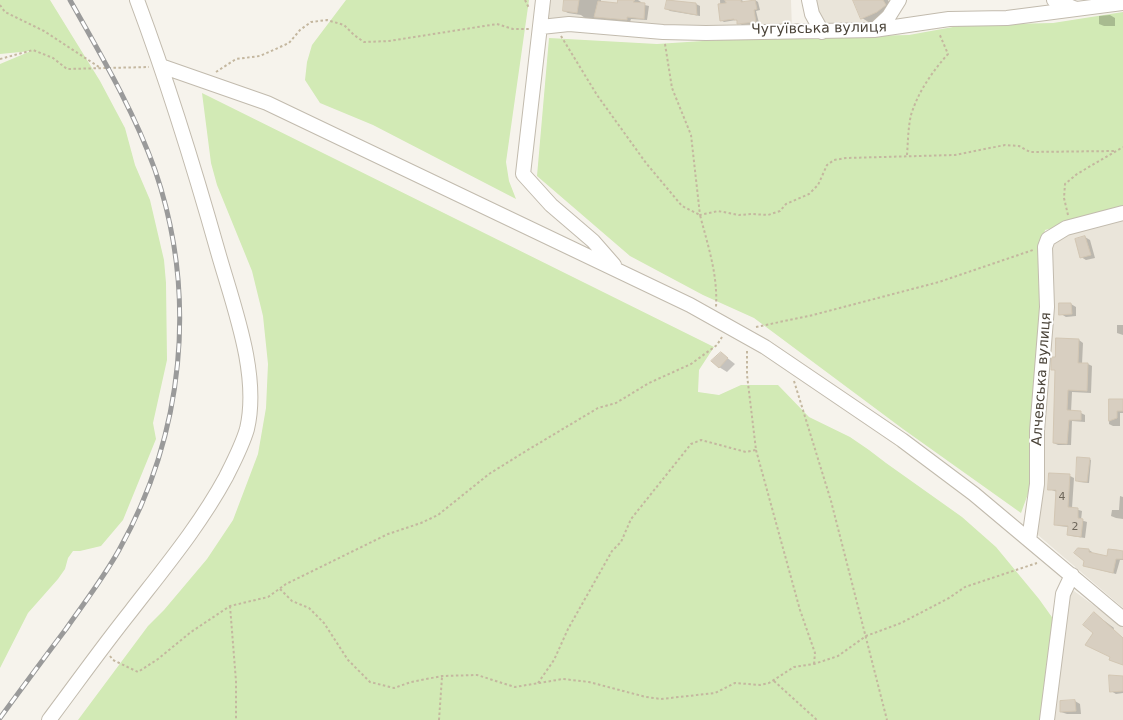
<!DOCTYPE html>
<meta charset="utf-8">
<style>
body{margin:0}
canvas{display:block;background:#f6f3ec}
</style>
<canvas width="1123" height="720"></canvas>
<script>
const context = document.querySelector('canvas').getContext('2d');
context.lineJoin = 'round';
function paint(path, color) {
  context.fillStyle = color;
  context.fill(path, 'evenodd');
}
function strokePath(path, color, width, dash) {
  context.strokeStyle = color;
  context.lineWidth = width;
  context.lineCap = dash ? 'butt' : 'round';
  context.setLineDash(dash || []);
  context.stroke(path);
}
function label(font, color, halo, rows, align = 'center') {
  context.font = font + ' "DejaVu Sans",sans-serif';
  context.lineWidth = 4;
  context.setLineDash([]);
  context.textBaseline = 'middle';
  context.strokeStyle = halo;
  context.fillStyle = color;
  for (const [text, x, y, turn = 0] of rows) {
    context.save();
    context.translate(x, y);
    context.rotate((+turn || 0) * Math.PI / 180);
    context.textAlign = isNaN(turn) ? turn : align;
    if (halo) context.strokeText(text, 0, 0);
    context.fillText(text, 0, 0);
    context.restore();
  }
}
const residential = new Path2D(`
 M546,0H791L792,30L563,21L545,18Z
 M812,0H895L871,28L834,29L821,23Z
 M1123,218V608L1038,535L1035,519L1051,239Z
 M1070,588L1123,627V720H1050Z`);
const green = new Path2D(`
 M0,0H50L100,81L125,128L135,165L150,200L164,260L166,283L167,360L153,423L156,439L123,520L101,546L80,551H73L68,558L65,569L58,579L28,613L0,668V64L31,51L0,54Z
 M346,0H529L506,162L509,181L516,199L373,125L320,103L305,80L307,62L312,45Z
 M1123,12V211L1045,230L1038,268L1041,325L1029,491L1021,513L903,429L754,318L703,295L630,256L537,176L549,38L657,44L733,39L909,35L964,25L1053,23Z
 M202,93L714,347L699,370L698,392L719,395L741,385H778L809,417L850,437L869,450L886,463L962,517L996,547L1039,599L1054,620L1044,720H78L148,626L164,610L207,559L233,520L258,454L266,408L268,364L263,316L252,271L217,185L211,163Z`);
const shadow = new Path2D(`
 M566,0H601V2L618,5L619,0H638L641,2L640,4L649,6L647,20L631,19L630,22L585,18L581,15L568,13L564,11Z
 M668,0L696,4L700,6V16L670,11L667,9Z
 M720,0H742L744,3L755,0L758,2L760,10L756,11L759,23L742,25L736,20L724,22L721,20Z
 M860,0H888L893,10L885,16L870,23L862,18Z
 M1110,15L1115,18V26H1104L1099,24V16Z
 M1085,237L1090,240L1095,258L1086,260L1081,257Z
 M1071,304L1076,307V316L1066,317L1061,314Z
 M1117,325H1123V335L1117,333Z
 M1079,340L1083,343L1082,364H1088L1092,366L1091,393L1072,392L1071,412L1081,413L1085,415V422L1072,421L1071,445H1058L1054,443L1056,371L1052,369L1057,358Z
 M721,353L735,364L727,372L719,367Z
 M1110,400H1123V413H1120V426H1113L1109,424Z
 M1089,459L1091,460L1089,483L1079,482L1077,480Z
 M1070,476L1074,478L1072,508L1082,511L1081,520L1087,522L1085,538L1072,536L1068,534L1069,527L1059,526L1055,524L1057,492L1049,489Z
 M1120,496L1123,497V519L1116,518L1111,516L1112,510H1119Z
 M1089,550L1092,552V554L1108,558L1123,552V560H1120L1116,574L1088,567Z
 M1094,613L1114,628L1113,630L1123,638V665L1110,660L1111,657L1095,633Z
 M1123,677V693L1116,694L1111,691Z
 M1075,701L1080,704L1081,714H1067L1061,712V702Z`);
const building = new Path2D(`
 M564,0H579L577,13L563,11Z
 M618,0H635L633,2L645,3L644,19L627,17V20L594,17L598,1L617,3Z
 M667,0L696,3L697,15L665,9Z
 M725,0H741V2L755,0L757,9L754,10L756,22L737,24V20H734V19L720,21L718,4L726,3Z
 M853,0H883L886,5L877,12L861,19Z
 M1085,236L1091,255L1080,258L1075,239Z
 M1059,303H1071L1072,314L1059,315Z
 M1056,338L1079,339L1078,363H1088L1087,391L1068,390L1067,410L1081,411V420H1069L1067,444L1053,443L1055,370H1051V361L1052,357H1055Z
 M721,352L728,358L719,368L711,361Z
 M1109,399H1123V411H1117V418L1109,421Z
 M1077,457L1090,458L1087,482L1076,481Z
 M1049,473L1070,474L1068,507L1078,508V518L1083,519L1081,537L1067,535L1068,526L1054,525L1056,490H1048Z
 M1078,548L1089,549V552L1107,556L1108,549L1117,550L1123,551V559H1116L1113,573L1083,566L1084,561L1074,553Z
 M1094,612L1123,638V665L1109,660L1110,657L1085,645L1093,633L1083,625Z
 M1109,675L1123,676V691L1110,692Z
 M1075,700L1076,711L1060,712V701Z`);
const path = new Path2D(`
 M525,0L529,8
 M0,5L5,12L44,31L99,67
 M561,36L597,95L646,163L682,206L700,215C708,246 718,275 716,307
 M665,44L672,88L691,135L700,215L718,211L739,215L752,214L768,215L780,211L786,204L809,194L818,185L827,165L834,160L846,158L955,155L1005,145L1019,146L1030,152L1115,151
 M0,59L33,50L53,58L67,69L149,67
 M216,72L236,59L260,56L289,43L300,30L311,22L327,20L344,25L354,35L364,42L389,41L497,24L513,29H529
 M907,155C908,142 908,128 911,115C918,92 932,72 948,54L939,33
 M1068,215L1064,198L1065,184L1077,174L1123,147
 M756,327L813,315L939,282L1033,250
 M794,381L831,501L887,720
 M756,450L800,610L815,653L814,664
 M280,589L292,601L309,608L324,623L348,660L370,682L394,688L411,682L442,676L477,675L515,687L563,679L589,682L646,697L661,699L715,693L735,683L760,685L769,683L794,667L814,664L838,656L866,636L901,623L949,598L965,587L1037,563
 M230,606L236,681V720
 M110,656L113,660L138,672L158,659L191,632L230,606L268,597L286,584L388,534L421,523L438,515L489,474L526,451L598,408L616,403L649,383L691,364L717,345L722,337
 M774,681L817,720
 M538,683L554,660L568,629L612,551L621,542L631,519L691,444L701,440L746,452L756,450L747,375V351
 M439,720L442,677`);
const minor = new Path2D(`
 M543,0L523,174L551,205L593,241L614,265
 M809,0L812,14L822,32
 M1054,0L1076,9
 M541,27L569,24L663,32L706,33L874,30L949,19L1007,18L1123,3
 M874,30L889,16L899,0
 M161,66L267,103L690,305L765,347L902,440L974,494L1123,619
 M1029,540L1037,484V431L1047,307L1045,247L1048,239L1066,228L1123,213
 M49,720C76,684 103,646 131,611C165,567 200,525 226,477C234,461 242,446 247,429C260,374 233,305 218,252C194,167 168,83 137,0
 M1047,720L1063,594L1072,575`);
const rail = new Path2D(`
 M0,718C22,688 44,658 66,629C84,603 104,577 119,550C184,434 198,296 155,170C134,111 101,55 70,0`);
const numberNames = [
 ["4",1062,497],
 ["2",1075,527]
];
const streetNames = [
 ["Чугуївська вулиця",819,29,-1],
 ["Алчевська вулиця",1042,379,-86]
];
paint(residential, '#eae5da');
paint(green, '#d2eab5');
paint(shadow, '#0003');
paint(building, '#d8cfc1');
strokePath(building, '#d3c7b4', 1);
strokePath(minor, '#c2bbae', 16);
strokePath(path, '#c4b79f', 2, [2.5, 2.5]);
strokePath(minor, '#fff', 14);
strokePath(rail, '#9a9a9a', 5);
strokePath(rail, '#fff', 3, [9]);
label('11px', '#6e675b', null, numberNames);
label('14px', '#4b4439', '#fff', streetNames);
</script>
